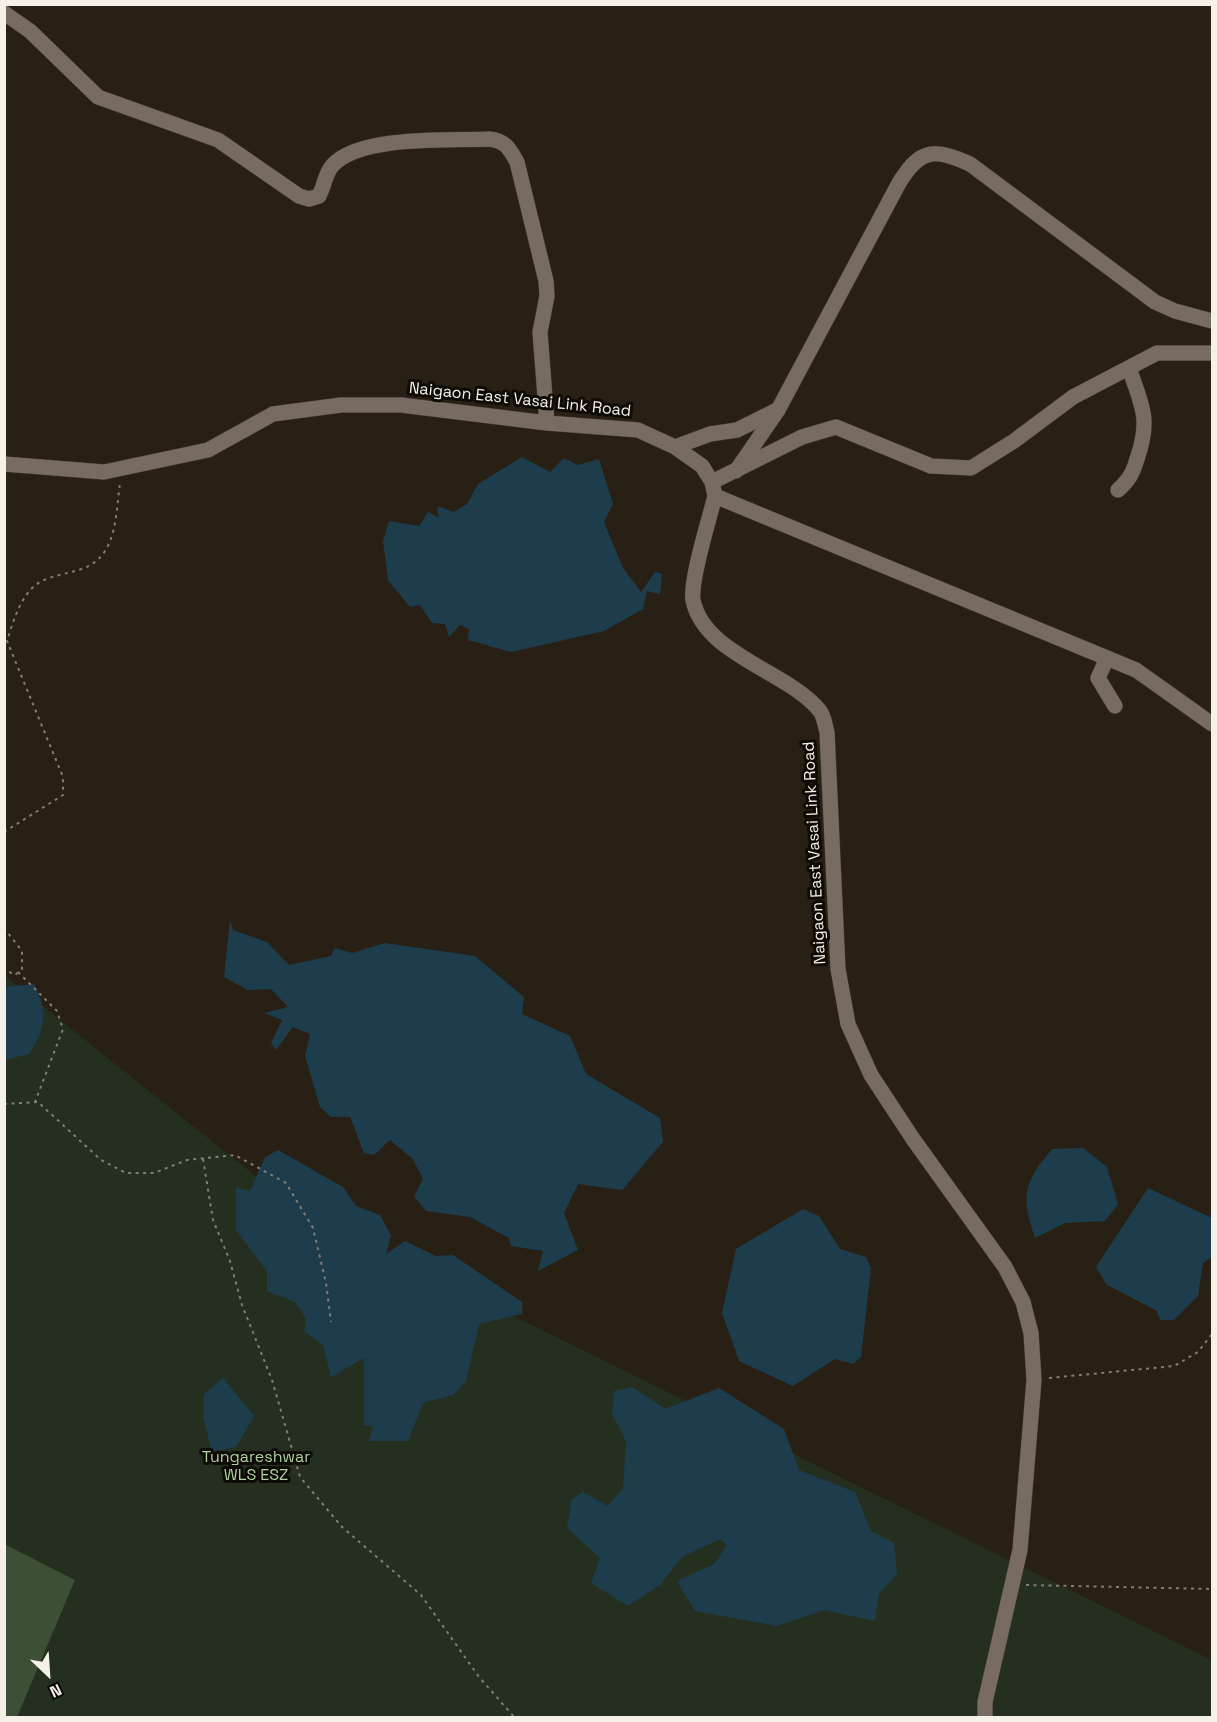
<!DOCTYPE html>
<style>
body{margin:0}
#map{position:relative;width:1217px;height:1722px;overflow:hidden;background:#282014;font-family:"Space Grotesk",sans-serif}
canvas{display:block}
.frame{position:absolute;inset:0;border:6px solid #f5f0e8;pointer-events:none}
.north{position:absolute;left:18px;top:1644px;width:60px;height:60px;-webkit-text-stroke:4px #0e0a06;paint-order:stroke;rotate:155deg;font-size:16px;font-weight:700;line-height:24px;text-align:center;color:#f5f0e8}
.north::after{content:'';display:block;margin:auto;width:21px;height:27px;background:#f5f0e8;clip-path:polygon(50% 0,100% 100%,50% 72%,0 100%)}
</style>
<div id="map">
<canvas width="1217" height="1722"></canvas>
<div class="frame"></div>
<div class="north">N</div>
</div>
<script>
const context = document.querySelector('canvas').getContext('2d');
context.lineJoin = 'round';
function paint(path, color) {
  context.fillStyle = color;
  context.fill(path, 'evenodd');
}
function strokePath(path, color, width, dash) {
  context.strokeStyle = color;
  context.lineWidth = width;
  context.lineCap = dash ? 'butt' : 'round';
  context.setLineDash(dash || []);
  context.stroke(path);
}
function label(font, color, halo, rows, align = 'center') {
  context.font = font + ' "Space Grotesk",sans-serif';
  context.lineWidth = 6;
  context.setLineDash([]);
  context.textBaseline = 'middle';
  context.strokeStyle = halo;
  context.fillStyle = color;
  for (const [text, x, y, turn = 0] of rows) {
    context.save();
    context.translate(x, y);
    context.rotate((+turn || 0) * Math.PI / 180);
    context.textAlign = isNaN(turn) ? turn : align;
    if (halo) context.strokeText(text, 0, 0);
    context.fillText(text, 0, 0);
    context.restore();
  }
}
const green = new Path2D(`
 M4,975L298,1210L1212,1660V1717H5Z`);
const forest = new Path2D(`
 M4,1544L75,1580L17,1717H5Z`);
const water = new Path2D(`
 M522,457L550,472L564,458L578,465L599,459L613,504L604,522L623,568L641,592L655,572L662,574L660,594L647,591L643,609L604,631L511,652L468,640L469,629L460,625L449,637L445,624L432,623L420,605L410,607L388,580L383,541L389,521L419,526L428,512L439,518L437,506L454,512L467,504L478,484Z
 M230,920L233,930L267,942L289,965L331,956L335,948L352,953L385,943L475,956L524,997L522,1014L570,1036L586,1074L660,1118L663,1142L622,1190L578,1184L564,1213L578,1250L538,1271L543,1251L511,1246L509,1238L470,1217L426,1211L414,1196L423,1179L413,1159L390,1140L374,1155L364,1153L350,1117H331L320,1107L305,1056L310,1034L293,1027L276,1050L271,1043L282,1020L264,1013L288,1007L271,989L248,990L224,977Z
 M34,984C48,1013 46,1028 29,1054L5,1060V987Z
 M1083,1148L1107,1167L1118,1204L1105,1221L1065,1223L1035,1238C1021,1197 1023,1183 1052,1149Z
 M278,1150L343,1187L356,1206L380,1215L391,1235L386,1254L405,1241L436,1256L453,1255L522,1302V1314L479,1324L466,1381L453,1395L423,1403L408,1441H369L373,1427L364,1425V1358L331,1377L323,1345L304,1331L306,1318L295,1302L267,1291V1271L236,1230V1188L250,1191L265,1157Z
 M1148,1188L1212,1218V1257L1203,1263L1198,1296L1174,1320H1160L1157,1311L1107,1285L1096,1267Z
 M803,1209L819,1216L840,1249L866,1257L871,1268L861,1357L853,1364L835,1359L793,1386L739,1361L722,1313L736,1249Z
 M223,1378L254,1416L236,1447L212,1452L203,1417L204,1394Z
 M632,1387L665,1409L719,1388L784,1429L799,1470L855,1492L871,1531L894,1543L897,1574L879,1594L875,1621L824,1610L777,1626L695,1611L677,1581L714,1564L727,1545L720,1539L682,1557L660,1585L628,1606L591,1583L600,1558L567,1528L572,1499L583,1492L608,1506L623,1488L626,1441L612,1414L614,1391Z`);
const path = new Path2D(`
 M4,832L63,795V777L7,641C13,622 21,593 40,582C62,570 90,575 105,551C117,532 117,504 120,483
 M4,928L22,951V969L15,975L4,969
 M18,972L57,1011L63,1029L35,1102
 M4,1104L38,1102L101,1160L126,1173H154L187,1160L235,1155L286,1183L313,1228L326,1283L331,1322
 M203,1159L213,1220L230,1261L242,1305L272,1380L300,1477L342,1527L421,1595L479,1677L515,1718
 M1049,1378L1174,1366L1198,1352L1212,1334
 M1026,1585L1212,1589`);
const minor = new Path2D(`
 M4,13L30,31L98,97L218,140L299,196L309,199L319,196C324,187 325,174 332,166C358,135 449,141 489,139C506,141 509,148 517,162L546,281L547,296L540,332L547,423
 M675,447L710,434L737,430L775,411
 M4,464L104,472L208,450L273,414L341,405H401L547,423L638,430L675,447L702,466L712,482L715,496C709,520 690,580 693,600C704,655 788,671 820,711C824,716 825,726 827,732L838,969L848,1024L871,1075L913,1139L1005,1267L1023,1302L1031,1333L1034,1380L1020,1550L985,1702V1718
 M736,471L778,410L899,183C921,147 935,149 970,164L1155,302L1175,311L1212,321
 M712,482L802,437L836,427L931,466L971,468L1014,441L1073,397L1157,353H1212
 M1118,490C1129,480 1133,473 1137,459C1151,419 1142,406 1129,368
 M715,496L1136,670L1212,724
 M1107,658L1098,678L1115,706`);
const streetNames = [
 ["Naigaon East Vasai Link Road",520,400,6],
 ["Naigaon East Vasai Link Road",815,853,-93]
];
const parkNames = [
 ["Tungareshwar",256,1458],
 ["WLS ESZ",256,1476]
];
paint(green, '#242f20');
paint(forest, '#3e4f37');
paint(water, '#1d3d4c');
strokePath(minor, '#453d32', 16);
strokePath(path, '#837c72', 2, [3, 4.5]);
strokePath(minor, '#776b62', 15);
label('16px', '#f5f0e8', '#0e0a06', streetNames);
label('16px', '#add09f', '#0e0a06', parkNames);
</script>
